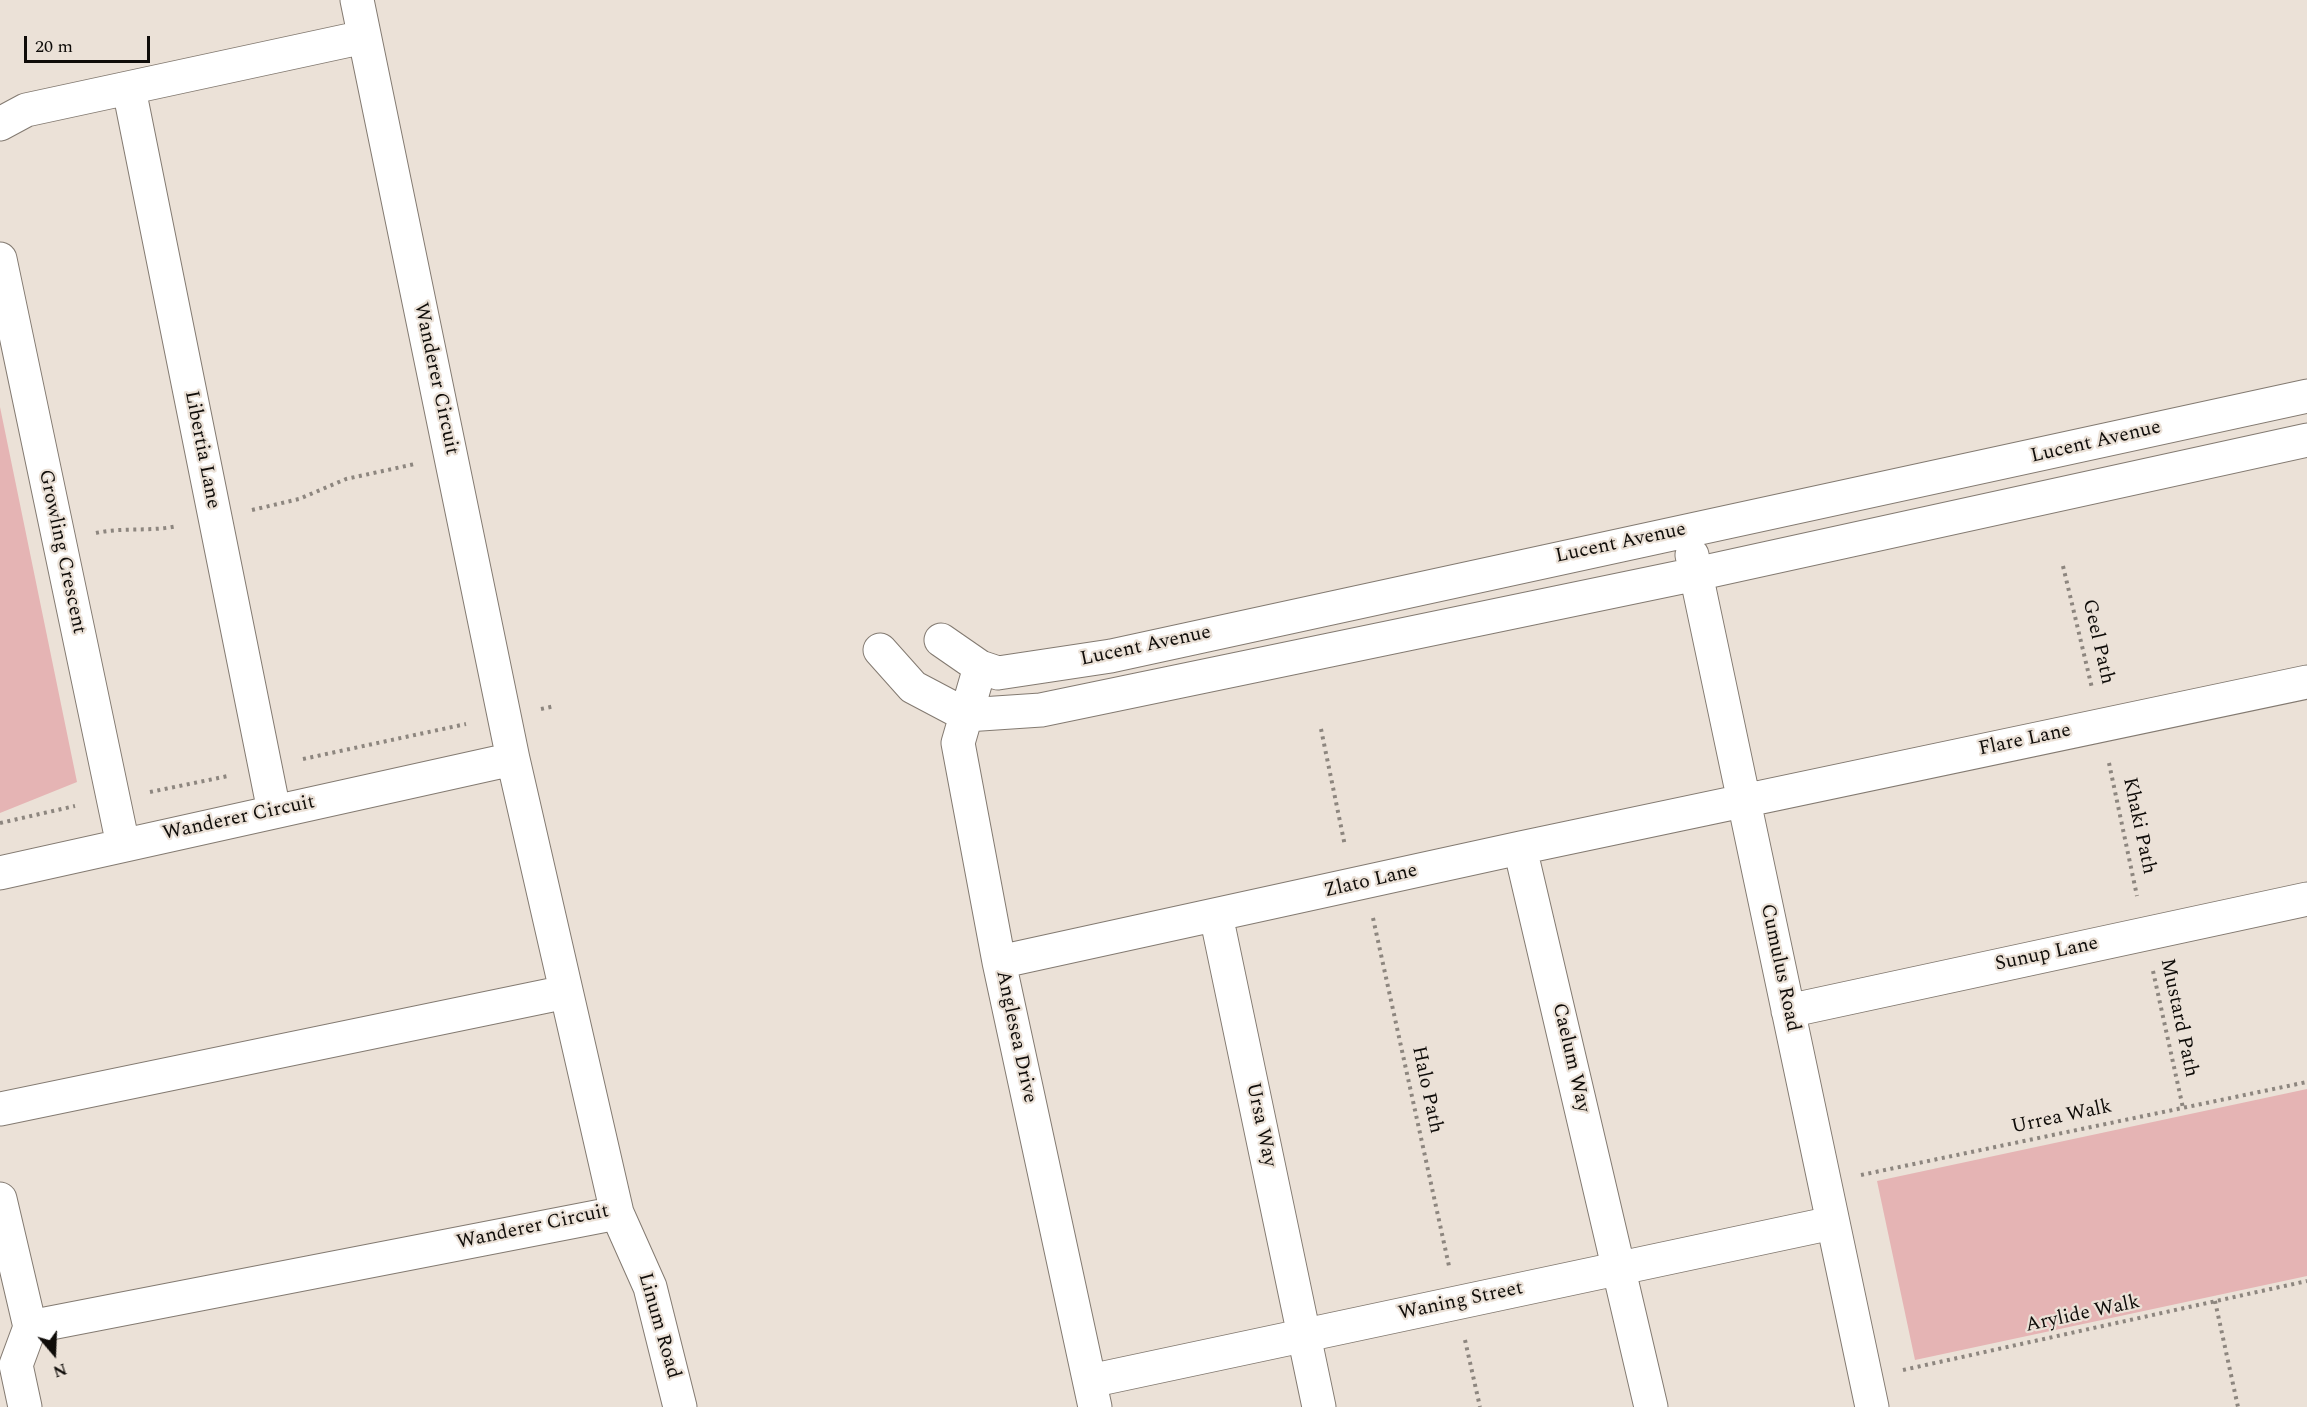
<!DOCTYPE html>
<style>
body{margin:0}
#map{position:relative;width:2307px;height:1407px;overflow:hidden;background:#ebe1d7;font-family:Spectral,serif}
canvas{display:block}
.north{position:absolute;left:24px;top:1323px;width:60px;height:60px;-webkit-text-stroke:4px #ebe1d7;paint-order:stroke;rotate:161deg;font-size:16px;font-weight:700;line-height:24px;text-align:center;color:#0f0c09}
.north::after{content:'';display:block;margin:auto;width:21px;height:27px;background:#0f0c09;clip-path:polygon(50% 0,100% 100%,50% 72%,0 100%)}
.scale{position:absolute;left:24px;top:36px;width:126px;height:27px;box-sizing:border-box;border:3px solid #0f0c09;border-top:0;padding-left:8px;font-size:18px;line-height:21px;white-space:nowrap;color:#0f0c09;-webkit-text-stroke:4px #ebe1d7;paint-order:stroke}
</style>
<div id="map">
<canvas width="2307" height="1407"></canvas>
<div class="north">N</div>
<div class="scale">20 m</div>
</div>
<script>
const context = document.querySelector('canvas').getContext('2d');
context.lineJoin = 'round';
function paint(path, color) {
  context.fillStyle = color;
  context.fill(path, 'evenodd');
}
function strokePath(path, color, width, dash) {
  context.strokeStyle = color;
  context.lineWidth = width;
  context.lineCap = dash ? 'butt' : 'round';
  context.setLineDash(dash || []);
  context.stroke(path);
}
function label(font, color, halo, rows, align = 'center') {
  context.font = font + ' Spectral,serif';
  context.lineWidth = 4.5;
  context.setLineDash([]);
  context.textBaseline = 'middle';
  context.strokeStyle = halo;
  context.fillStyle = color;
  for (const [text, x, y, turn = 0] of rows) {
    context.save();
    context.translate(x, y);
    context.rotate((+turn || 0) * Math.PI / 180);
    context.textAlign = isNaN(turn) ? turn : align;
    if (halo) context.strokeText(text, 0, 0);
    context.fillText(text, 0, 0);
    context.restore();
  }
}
const green = new Path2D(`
 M0,407L77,782L0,813Z
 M2307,1089V1276L1915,1360L1877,1181Z`);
const path = new Path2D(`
 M252,510L299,499L346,479L415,464
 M96,533C123,527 150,532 177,526
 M2063,566L2092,688
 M541,709L555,706
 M1321,729L1345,846
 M303,759L466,724
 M2109,763L2137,896
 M150,792L228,776
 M0,823L75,806
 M1373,918L1449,1266
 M2153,971L2183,1108
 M1861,1175L2307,1082
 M2215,1301L2238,1407
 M1465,1340L1480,1407
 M1903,1370L2307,1281`);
const minor = new Path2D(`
 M129,89L274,811
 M0,124L26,110L364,37
 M0,259L123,845
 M1692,555L1872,1407
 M941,640L980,667L998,673L1111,656L2307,396
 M880,650L913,687L966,715L1041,710L1696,574L2307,440
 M980,667L958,743L999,962L1095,1407
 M1520,848L1651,1407
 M0,873L513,759L357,0
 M1216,915L1319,1407
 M999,962L1520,848L2307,682
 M1788,1011L2307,899
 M0,1109L566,992
 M0,1199L30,1327L16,1365L25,1407
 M617,1213L650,1287L680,1407
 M30,1327L617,1213L513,759
 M1090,1381L1832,1223`);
const streetNames = [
 ["Wanderer Circuit",435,379,78],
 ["Lucent Avenue",2096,443,-13],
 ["Libertia Lane",201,450,79],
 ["Lucent Avenue",1621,544,-12],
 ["Growling Crescent",61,552,78],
 ["Geel Path",2097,642,77],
 ["Lucent Avenue",1146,647,-12],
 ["Flare Lane",2025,741,-12],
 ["Wanderer Circuit",239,819,-12],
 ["Khaki Path",2138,826,78],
 ["Zlato Lane",1371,882,-13],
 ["Sunup Lane",2047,955,-12],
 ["Cumulus Road",1779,968,78],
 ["Mustard Path",2178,1018,78],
 ["Anglesea Drive",1015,1037,78],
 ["Caelum Way",1570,1058,77],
 ["Halo Path",1426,1090,78],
 ["Urrea Walk",2062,1118,-12],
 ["Ursa Way",1260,1125,78],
 ["Wanderer Circuit",533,1228,-12],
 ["Waning Street",1461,1302,-12],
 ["Arylide Walk",2083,1315,-12],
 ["Linum Road",658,1326,74]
];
paint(green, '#e5b4b4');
strokePath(minor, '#837a71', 35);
strokePath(path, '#8d867f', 4, [3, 4.5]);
strokePath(minor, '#fff', 33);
label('20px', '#0f0c09', '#ebe1d7', streetNames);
</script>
